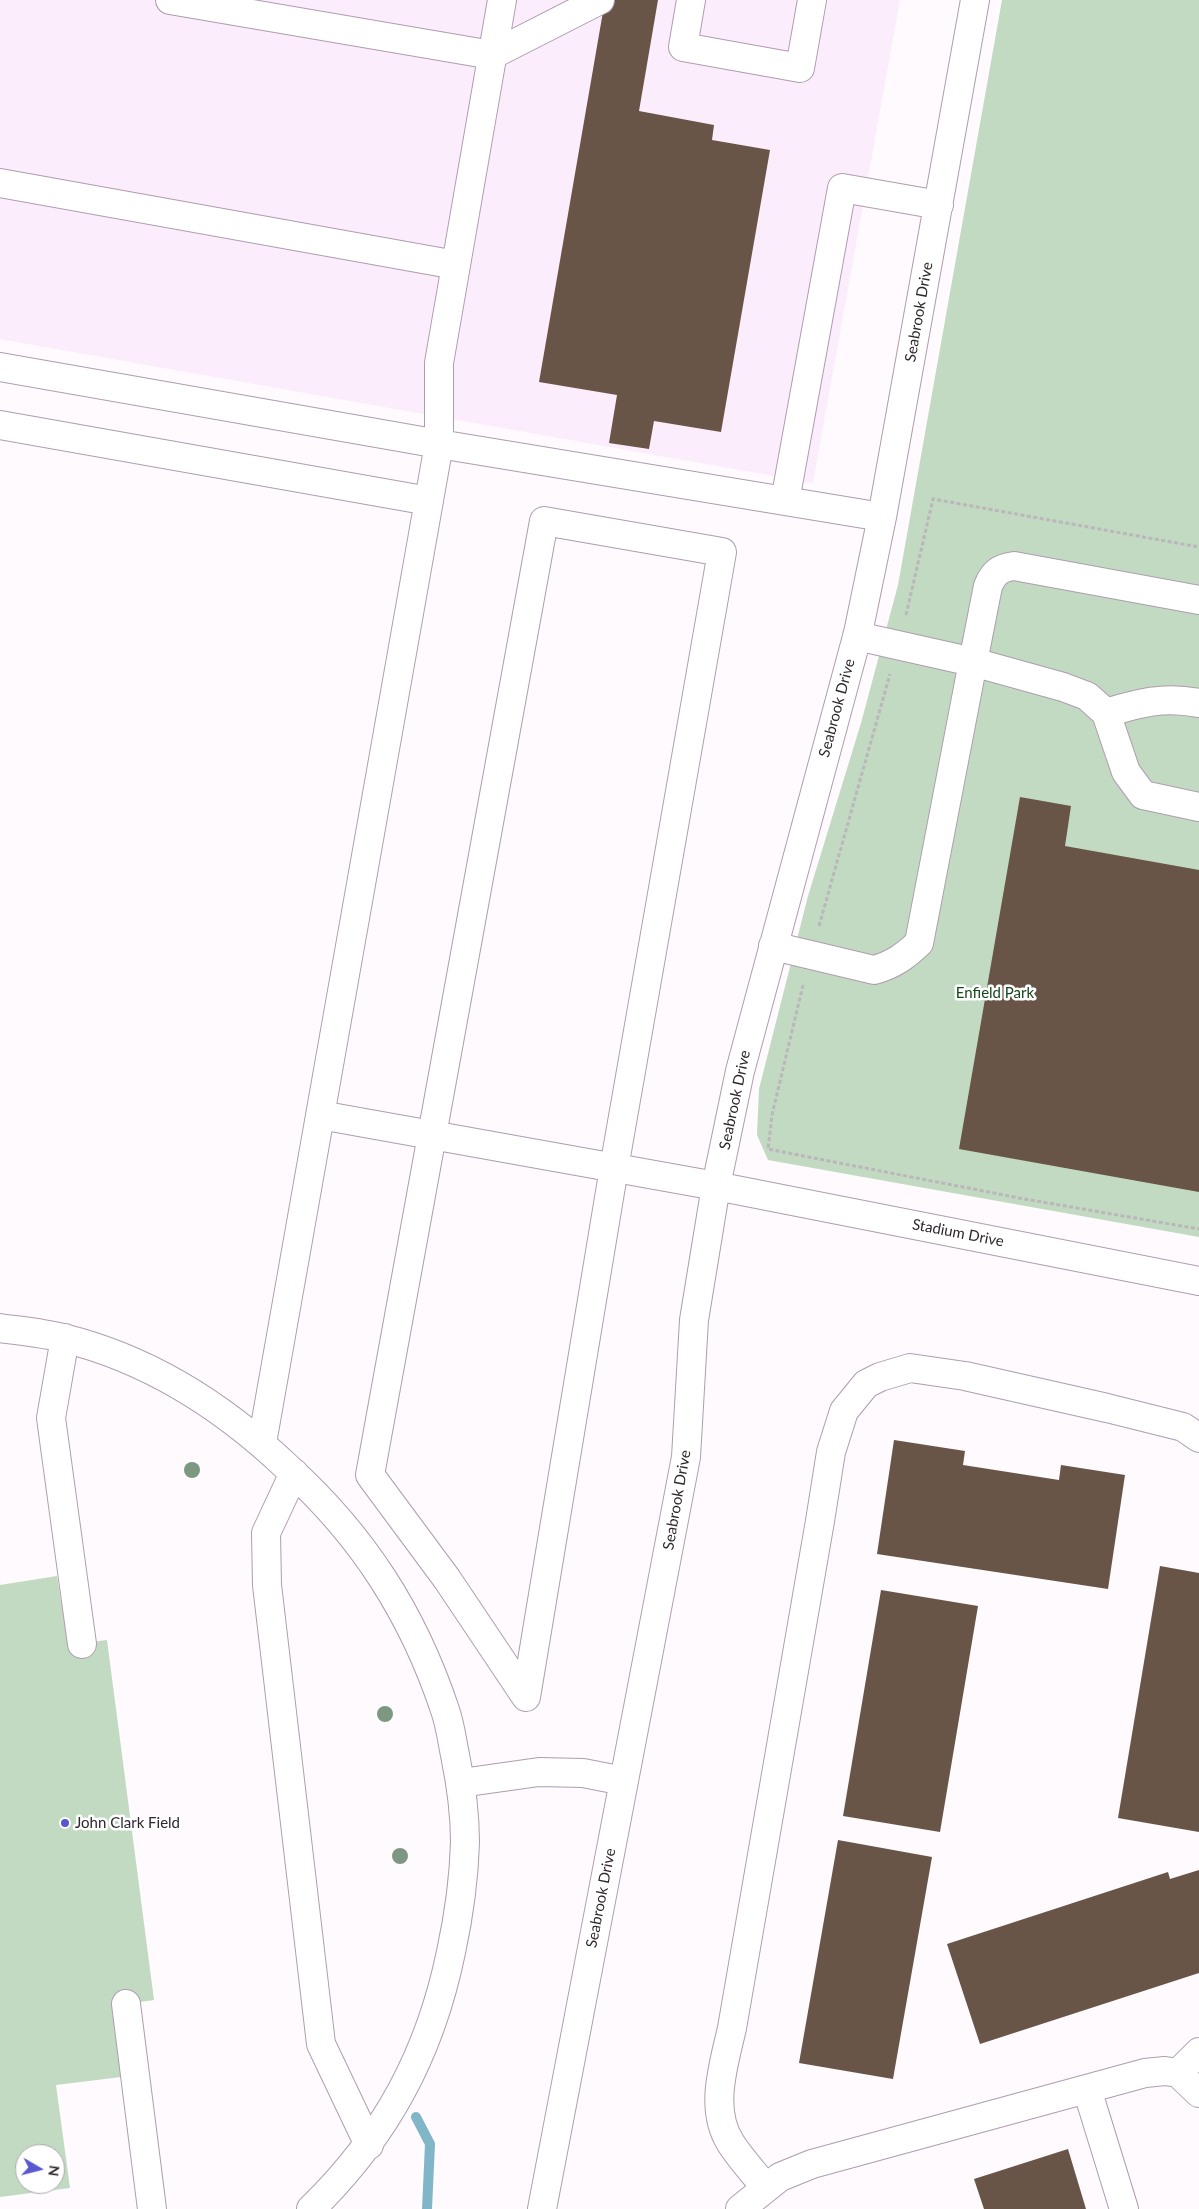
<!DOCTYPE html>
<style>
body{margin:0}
#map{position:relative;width:1199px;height:2209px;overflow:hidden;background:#fefafe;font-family:Lato,sans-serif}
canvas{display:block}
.north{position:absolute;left:15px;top:2144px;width:50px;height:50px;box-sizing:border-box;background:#fff;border:1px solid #aba9ab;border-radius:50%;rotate:98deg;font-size:14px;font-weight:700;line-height:20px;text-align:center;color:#2e272e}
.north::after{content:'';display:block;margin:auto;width:18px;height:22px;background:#5a58d0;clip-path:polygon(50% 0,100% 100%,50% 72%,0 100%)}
</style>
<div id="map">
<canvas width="1199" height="2209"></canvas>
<div class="north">N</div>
</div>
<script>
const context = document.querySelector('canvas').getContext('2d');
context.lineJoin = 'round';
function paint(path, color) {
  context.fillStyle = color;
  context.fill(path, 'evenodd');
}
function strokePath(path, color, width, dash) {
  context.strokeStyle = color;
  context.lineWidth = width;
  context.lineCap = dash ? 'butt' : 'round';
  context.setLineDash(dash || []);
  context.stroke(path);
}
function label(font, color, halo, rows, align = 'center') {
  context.font = font + ' Lato,sans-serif';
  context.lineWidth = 5;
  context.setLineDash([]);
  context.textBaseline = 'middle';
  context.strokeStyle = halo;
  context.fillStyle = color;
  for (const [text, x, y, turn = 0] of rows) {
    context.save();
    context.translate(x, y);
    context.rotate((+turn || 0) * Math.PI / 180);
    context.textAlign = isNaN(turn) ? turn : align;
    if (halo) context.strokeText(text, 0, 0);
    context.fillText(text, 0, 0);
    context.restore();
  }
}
const built = new Path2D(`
 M0,0H900L813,483L0,339Z`);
const green = new Path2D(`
 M1002,0H1199V1237L768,1160L757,1135L759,1089L808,896L861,723L898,585Z
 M57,1576L68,1645L107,1640L154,2000L113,2006L121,2077L56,2085L70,2188L0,2197V1585ZM25,2154H55V2184H25Z`);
const stream = new Path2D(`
 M416,2117L430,2144L427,2209`);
const building = new Path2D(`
 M605,0H658L639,111L714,125L712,140L770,150L721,432L654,421L649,449L609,443L617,395L539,382Z
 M1020,797L1071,806L1065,846L1199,870V1192L959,1149Z
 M894,1440L965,1451L963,1465L1059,1480L1061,1465L1125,1475L1108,1589L877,1554Z
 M1160,1566L1199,1573V1832L1118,1818Z
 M881,1590L978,1606L940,1832L843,1816Z
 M838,1840L932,1857L893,2079L799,2063Z
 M1199,1870V1973L980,2044L947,1944L1168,1872L1170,1879Z
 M1068,2149L1086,2209H984L974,2179Z`);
const path = new Path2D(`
 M906,615L933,499L1199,547
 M819,926L890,674
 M803,985L772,1115L768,1149L1019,1198L1199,1229`);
const minor = new Path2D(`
 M170,0L492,55L600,0
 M691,0L683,47L800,68L812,0
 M0,183L456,265
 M0,367L439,444L882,517
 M0,425L429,501
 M785,501L842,188L939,205
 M544,521L722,552L614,1168L526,1697L447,1579L370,1475Z
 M857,636L973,662L988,586C994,572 1000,568 1014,566L1199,600
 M1106,713C1139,703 1164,696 1199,703
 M773,946L874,970C893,965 905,956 919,943L973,662L1063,687L1087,696L1106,713L1126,772L1143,795L1199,807
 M320,1115L716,1186L1199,1281
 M0,1328C21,1331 43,1333 63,1338C149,1359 225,1408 288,1468C363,1536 413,1614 445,1710C450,1724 452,1740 455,1755C461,1784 465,1813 465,1842C464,1880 459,1915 451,1952C430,2054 386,2136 311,2209
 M65,1338L51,1418L82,1644
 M262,1443L439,444V363L502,0
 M294,1473L266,1533L267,1585L321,2044L369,2145
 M461,1783L539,1772L583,1773L624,1781
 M126,2004L152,2209
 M1178,2073L1199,2052
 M1087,2089L1124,2209
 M766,2188C754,2173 740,2158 730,2142C709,2108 724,2064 732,2028L820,1521L831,1452L844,1411L866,1384L880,1377L910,1368L965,1376L1107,1408L1183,1427L1199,1438
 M542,2209L686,1457L694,1320L716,1186L740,1071L858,633L882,517L975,0
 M740,2209L780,2177L812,2164L1145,2073L1165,2071L1178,2073L1199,2093`);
const trees = [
 [192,1470],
 [385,1714],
 [400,1856]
];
const markers = [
 [65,1823,5,"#5a58d0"]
];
const streetNames = [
 ["Seabrook Drive",919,312,-80],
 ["Seabrook Drive",837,708,-75],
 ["Seabrook Drive",735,1100,-78],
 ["Stadium Drive",958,1233,11],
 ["Seabrook Drive",677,1500,-80],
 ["Seabrook Drive",601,1898,-79]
];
const parkNames = [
 ["Enfield Park",995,993]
];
const poiNames = [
 ["John Clark Field",75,1823]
];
paint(built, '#fcedfc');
paint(green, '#c1dac1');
strokePath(stream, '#81b6c8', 10);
paint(building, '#685547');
strokePath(minor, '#ae9daf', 30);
strokePath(path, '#bbb6bb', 3, [4, 2.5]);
strokePath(minor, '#fff', 28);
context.fillStyle = '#7d9881';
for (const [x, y] of trees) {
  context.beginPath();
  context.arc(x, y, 8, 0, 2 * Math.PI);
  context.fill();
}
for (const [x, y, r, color] of markers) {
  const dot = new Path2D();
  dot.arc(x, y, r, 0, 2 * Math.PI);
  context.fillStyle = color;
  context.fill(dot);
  strokePath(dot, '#fff', 2);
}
label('15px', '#2e272e', '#fff', streetNames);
label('15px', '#14471a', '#fff', parkNames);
label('15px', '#2e272e', '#fff', poiNames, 'left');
</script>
